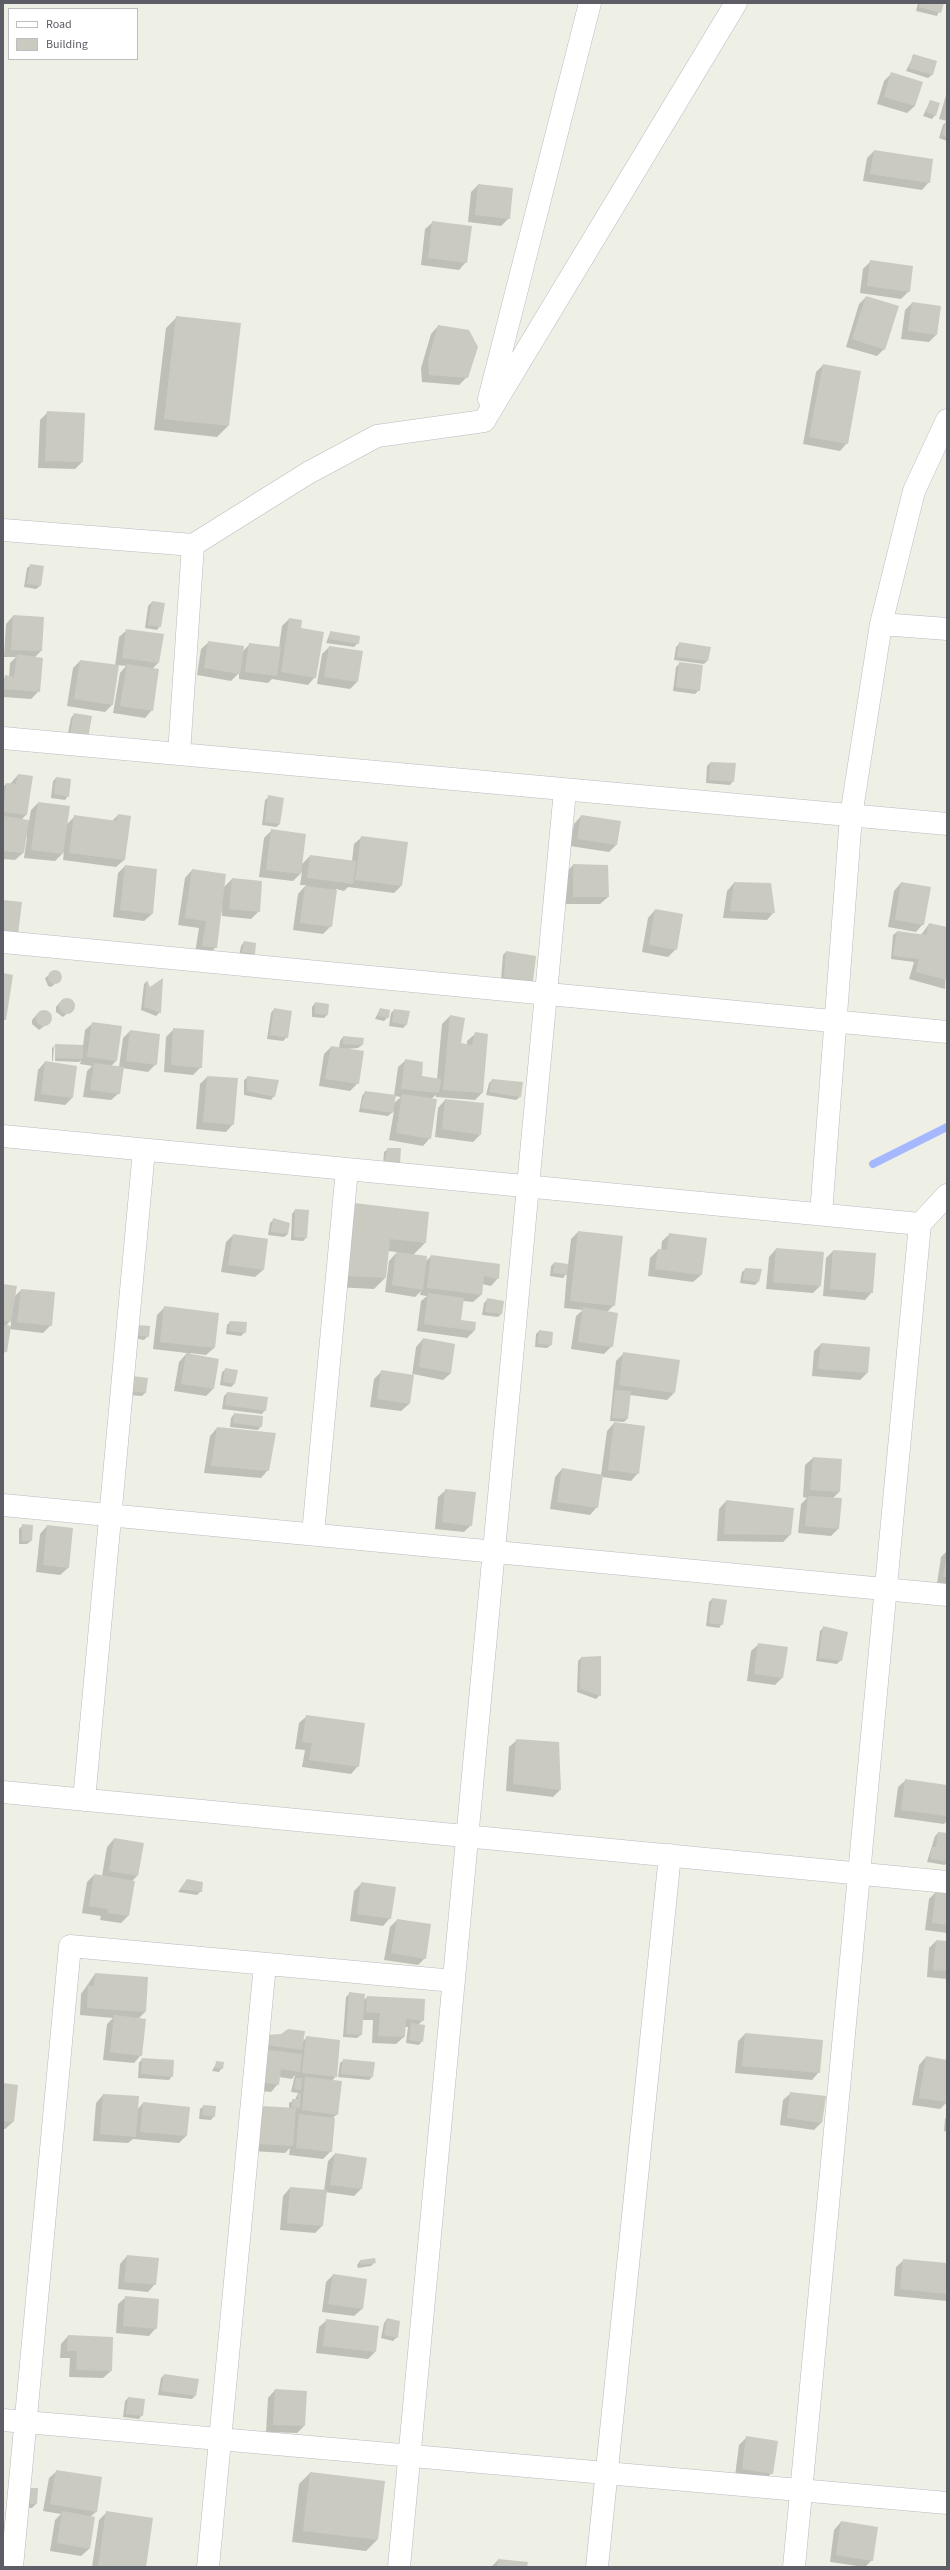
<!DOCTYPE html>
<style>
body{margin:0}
#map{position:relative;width:950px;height:2570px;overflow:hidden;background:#eeefe5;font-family:"Source Sans 3",sans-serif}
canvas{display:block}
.frame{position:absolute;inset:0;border:4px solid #5c5d65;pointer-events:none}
.legend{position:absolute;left:8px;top:8px;width:130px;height:52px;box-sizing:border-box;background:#fff;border:1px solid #bebec1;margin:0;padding:5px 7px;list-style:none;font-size:12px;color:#5c5d65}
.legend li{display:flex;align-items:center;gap:8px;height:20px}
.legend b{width:20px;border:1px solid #bebec1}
</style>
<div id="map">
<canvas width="950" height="2570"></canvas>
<div class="frame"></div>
<ul class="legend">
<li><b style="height:5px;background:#fff"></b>Road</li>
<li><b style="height:11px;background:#cacac1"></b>Building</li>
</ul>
</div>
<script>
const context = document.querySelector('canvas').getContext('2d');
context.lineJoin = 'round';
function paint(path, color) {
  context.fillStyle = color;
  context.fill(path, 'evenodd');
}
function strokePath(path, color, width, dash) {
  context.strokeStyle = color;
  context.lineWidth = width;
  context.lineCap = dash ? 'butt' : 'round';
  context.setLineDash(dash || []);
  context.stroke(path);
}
const shadow = new Path2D(`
 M918,3H943L937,16L916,11Z
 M914,55L932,75L928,78L906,71Z
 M892,73L915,106L907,113L877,104L884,81Z
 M947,92V141L939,138L943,125L947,121L939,119Z
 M930,101L935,115L932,119L923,116Z
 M874,151L929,182L922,190L863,181L867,158Z
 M478,185L509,218L501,226L468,222L471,192Z
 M433,222L466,262L459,270L421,265L425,229Z
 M871,261L909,291L901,299L860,293L863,269Z
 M866,297L884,349L877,356L846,347L859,304Z
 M912,303L940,307L936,335L929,342L901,339L905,310Z
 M177,317L228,426L217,437L154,430L166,328Z
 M438,326L467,377L459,385L422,382L421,368L431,334Z
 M823,365L847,443L840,451L803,444L816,372Z
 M47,413L82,462L75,469L38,468L40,420Z
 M31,565L40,586L36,589L24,587L27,568Z
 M152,602L160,626L157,630L145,628L148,606Z
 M13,616L41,651L34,658L39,691L31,699L3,697V678L9,677L10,663L16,657H4L6,624Z
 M289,619L300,629L315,677L308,685L272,679L268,683L239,679V673L231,681L197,675L201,649L209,642L242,652L250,644L279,648L282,626Z
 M127,630L158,663L152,669V710L145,718L113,713L120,673L126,666L118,665L112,705L105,712L67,706L73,668L80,661L115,666L119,637Z
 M330,633L358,643L354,647L326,643Z
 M680,643L709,648L707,661L704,664L674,660L676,647Z
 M329,647L357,682L350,689L317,684L322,654Z
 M680,663L699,690L695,694L673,691L676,667Z
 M74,714L87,738H67L71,718Z
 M710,763L733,781L730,785L706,783L707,766Z
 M18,775L26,815L21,820L29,821L31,810L38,803L66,825L75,816L112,821L118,815L129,817L124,860L116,867L63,860L64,852L55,861L24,858L27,837L25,836L23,853L15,860L3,859V787L6,784H10Z
 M56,778L68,796L65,800L51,798L53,781Z
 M269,797L280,824L276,827L262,825L265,800Z
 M581,816L616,845L609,852L570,846L574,824Z
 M272,830L301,865L310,856L352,861L354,844L362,837L401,886L394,893L348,887L344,891L336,889L331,926L323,934L293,930L298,894L306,885H300L302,872L293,881L259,877L264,838Z
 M573,865L608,897L600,904H566V873Z
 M125,866L152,914L144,921L113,917L118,873Z
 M192,870L223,888L232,879L259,911L251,919L222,916L221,905L216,947L208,955L195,953L199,928L178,925L185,878Z
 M734,883L774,912L767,920L723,918L727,891Z
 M901,883L923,924L916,932L888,927L894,891Z
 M655,910L676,949L668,957L642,952L648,918Z
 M929,924L947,929L945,989L909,979L914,962L891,959L893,935L897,932L921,935Z
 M244,942L254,954L250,957L239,956L241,946Z
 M506,952L532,981L501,980L503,955Z
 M55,971L59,972L61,979L51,987L48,986L45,978Z
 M147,981L160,1012L156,1016L141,1010L144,984Z
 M62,1000H71L73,1008L63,1017L56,1012V1007Z
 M315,1003L327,1015L324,1018L312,1017V1007Z
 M274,1009L287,1037L283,1041L267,1039L271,1013Z
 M380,1009L388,1017L384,1021L375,1019Z
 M394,1010L409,1012L406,1025L403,1028L389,1026L391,1013Z
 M39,1012H48L51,1021L39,1030L32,1024V1020Z
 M450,1016L460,1044L467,1046V1041L475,1034L482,1093L475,1100L436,1097V1095L431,1099L430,1138L423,1146L389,1140L394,1111L388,1116L359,1112L362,1096L365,1092L394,1096L398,1067L406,1060L421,1077L437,1079L442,1024ZM395,1096L401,1097L393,1104Z
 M93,1023L121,1027L116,1061L111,1066L119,1067L123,1038L130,1031L156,1064L148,1072L122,1068L119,1093L111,1100L83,1097L87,1071L92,1066L80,1064L81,1060L79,1062L55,1061L56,1047H54L53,1061H52V1048L56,1045L83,1046L85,1030Z
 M174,1029L201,1067L193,1075L164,1072L166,1037Z
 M343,1037L362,1045L358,1048L346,1049L358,1083L350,1091L319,1086L324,1054L331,1047L339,1048L340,1041Z
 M45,1062L76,1067L72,1098L65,1105L34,1101L38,1070Z
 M207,1077L233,1124L226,1132L196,1129L200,1084Z
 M248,1077L274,1096L271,1100L244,1095V1080Z
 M492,1080L520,1097L516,1100L486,1095L489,1083Z
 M445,1100L480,1135L473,1142L435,1137L438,1108Z
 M388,1149L399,1163L383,1165L384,1152Z
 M295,1210L307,1237L303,1241L291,1240L292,1214Z
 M343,1215L425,1243L413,1255L425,1262L431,1256L498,1278L491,1286L482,1284L481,1295L473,1302L463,1301L460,1321L474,1331L467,1338L417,1331L421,1301L427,1296L420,1295L421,1291L415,1297L385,1292L389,1261L397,1252L388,1251L385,1278L374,1289L336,1287Z
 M274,1219L288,1234L284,1237L268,1235L270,1223Z
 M578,1232L614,1305L607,1312L612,1346L604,1354L571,1349L576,1316L583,1310L564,1308L567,1273L563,1278L550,1276L551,1266L554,1263L568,1265L571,1239Z
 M670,1234L706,1239L701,1275L693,1282L648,1276L650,1258L658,1250L661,1251L662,1241Z
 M233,1235L267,1239L263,1270L255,1277L221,1272L226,1242Z
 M776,1249L820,1286L813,1293L766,1289L769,1257Z
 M833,1251L872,1292L865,1300L823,1296L826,1258Z
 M746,1269L758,1282L755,1285L740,1283L742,1272Z
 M3,1285L14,1297L21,1290L51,1325L43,1333L9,1329L6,1351L3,1354ZM11,1320V1327L6,1326Z
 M488,1299L503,1302L501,1314L498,1317L482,1315L484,1303Z
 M165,1307L218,1314L214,1348L206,1355L190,1353L213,1389L206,1396L174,1391L179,1362L187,1353L153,1349L157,1315Z
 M230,1322L245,1332L241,1336L226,1334L227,1325Z
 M149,1327L148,1336L144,1340L133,1338Z
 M539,1331L551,1345L547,1348L535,1347L536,1334Z
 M423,1339L451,1373L443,1380L413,1374L409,1404L401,1411L370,1407L374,1379L382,1371L412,1376L416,1347Z
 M821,1344L867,1373L860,1380L812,1376L814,1351Z
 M624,1353L674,1393L667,1400L630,1395L627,1419L624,1422L610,1421L616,1361Z
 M226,1369L234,1384L231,1387L220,1385L222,1372Z
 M147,1379L145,1393L142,1396L127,1395Z
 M227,1393L265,1410L262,1414L222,1409L224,1396Z
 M234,1414L261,1426L258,1430L230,1427L231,1418Z
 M614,1423L638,1473L631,1481L602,1477L597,1507L590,1515L550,1509L555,1477L562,1469L601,1475L607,1431Z
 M217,1428L268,1470L261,1478L204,1473L210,1436Z
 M813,1458L841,1460L839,1492L832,1499L838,1529L831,1536L798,1533L801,1504L807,1498L803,1497L805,1465Z
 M446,1490L471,1525L464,1532L435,1529L438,1497Z
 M726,1501L790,1535L783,1542L717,1541L719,1509Z
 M23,1525L31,1541L27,1544H19V1529Z
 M47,1526L68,1568L60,1575L36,1572L40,1534Z
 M947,1551V1585L937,1584L941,1557Z
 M712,1599L722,1624L719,1628L706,1626L709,1602Z
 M824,1627L841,1660L837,1664L816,1661L820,1631Z
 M759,1644L782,1678L775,1685L747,1681L751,1651Z
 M581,1658L600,1695L596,1699L577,1692L578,1661Z
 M307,1716L358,1766L351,1774L302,1767L305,1750L295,1749L299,1723Z
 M517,1740L558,1743L560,1790L553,1797L506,1791L509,1747Z
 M906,1780L947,1786V1821L944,1824L894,1817L898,1787Z
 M938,1833L947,1834V1862L945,1865L927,1862L935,1836Z
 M114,1839L137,1876L132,1881L128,1916L121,1923L100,1920L101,1916L82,1913L87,1882L94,1875L102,1876L107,1847Z
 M187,1880L201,1891L197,1895L178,1892Z
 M362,1883L390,1918L383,1926L350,1921L354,1891Z
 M937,1891L947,1893V1933L925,1930L929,1899Z
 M397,1920L425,1958L418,1965L384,1960L390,1927Z
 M936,1941L947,1942V1979L927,1977L929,1948Z
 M95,1974L147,1978L145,2012L138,2019L141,2055L134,2063L103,2060L107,2024L113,2018L80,2015L81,1994Z
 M350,1993L364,2000L367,1997L423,2020L418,2025L422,2041L419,2045L406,2043L408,2027H404V2037L396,2044L372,2043L373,2020H362L361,2035L357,2038L343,2037L346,1997Z
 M745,2034L819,2072L812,2080L735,2073L738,2041Z
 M306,2038L336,2076L332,2081L337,2114L332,2119L331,2151L323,2159L289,2155L290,2148L285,2153L252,2151L289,2109V2103L295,2100L298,2093L291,2092L295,2075L292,2079L279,2077L278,2084L271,2092L252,2090L270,2051L263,2048L262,2040L303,2041Z
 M926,2057L947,2061V2102L940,2109L912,2105L919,2065Z
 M142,2059L172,2076L169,2080L138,2078L139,2063Z
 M344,2060L372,2077L369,2080L338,2077L340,2063Z
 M217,2062L222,2068L219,2072L212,2071Z
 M3,2084L13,2122L5,2129H3Z
 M791,2093L822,2122L814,2130L780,2125L783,2100Z
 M103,2095L137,2110L143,2103L189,2108L186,2136L179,2143L133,2139L128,2143L93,2141L96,2103Z
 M204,2106L214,2116L211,2120L199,2119L200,2109Z
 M947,2116V2132L944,2131L945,2119Z
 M335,2154L366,2158L361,2189L354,2196L325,2192L322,2226L315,2233L280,2230L283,2196L290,2188L324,2191L328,2161Z
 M127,2256L155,2284L148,2292L118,2289L120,2264Z
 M904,2260L947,2264V2301L894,2296L896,2267Z
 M360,2261L374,2263L371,2266L358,2268L357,2265Z
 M333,2275L366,2280L362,2309L354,2316L322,2312L326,2282Z
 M126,2297L156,2328L149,2336L116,2333L118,2304Z
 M387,2319L397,2337L393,2341L381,2338L384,2323Z
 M327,2320L375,2352L368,2359L316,2353L319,2327Z
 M68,2336L111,2371L103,2378L69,2377L70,2358H60L61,2344Z
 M164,2375L195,2396L192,2399L158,2395L161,2378Z
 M275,2390L304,2426L297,2433L266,2432L268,2398Z
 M128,2398L142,2415L139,2419L123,2417L125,2401Z
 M747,2437L772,2473L764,2480L735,2476L739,2445Z
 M57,2471L101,2478L96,2512L90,2517L89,2549L81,2556L50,2551L55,2520L61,2514L43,2511L49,2478Z
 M310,2473L377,2540L366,2551L292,2542L299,2484Z
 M37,2489L36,2504L32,2508L19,2507Z
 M107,2512L145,2567H92L99,2520Z
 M841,2522L872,2560L865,2567L830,2562L834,2530Z
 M498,2560L526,2567H491Z`);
const stream = new Path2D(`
 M873,1164L947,1127`);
const building = new Path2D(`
 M920,3H944L941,13L919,7Z
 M913,54L937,61L933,75L909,68Z
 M891,72L923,82L915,106L884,97Z
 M930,100L940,103L936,116L926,112Z
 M947,118V136L942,135Z
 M874,150L933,159L930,183L870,174Z
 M478,184L513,188L510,219L475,215Z
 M432,221L472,226L467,263L428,258Z
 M870,260L913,266L910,292L867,286Z
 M866,296L899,306L885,350L852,339Z
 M912,302L941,306L937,335L908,331Z
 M176,316L241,323L229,426L164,419Z
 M438,325L469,330L478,347L468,378L429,375L428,360Z
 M823,364L861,371L848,444L809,437Z
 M47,411L85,413L83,462L45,461Z
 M30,564L44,566L41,586L27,584Z
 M152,601L165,603L161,627L148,625Z
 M13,615L44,617L42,651L11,650Z
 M289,618L302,620L301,628L324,632L316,678L281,672Z
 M126,629L164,634L159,663L122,658Z
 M330,631L360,636L359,644L329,639Z
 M208,641L244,646L240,674L204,668Z
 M679,642L711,647L708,661L677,657Z
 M249,643L281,647L277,676L245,672Z
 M329,646L363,651L358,682L324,677Z
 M17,654L43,658L40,692L3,689L5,675L14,677Z
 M80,660L119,665L113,705L74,699Z
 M679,662L703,665L700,691L676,687Z
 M127,664L159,669L153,711L120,706Z
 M74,713L92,716L88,738L70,735Z
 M710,762L736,763L734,782L709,780Z
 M18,774L33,776L27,815L3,812L6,783L16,784Z
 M56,777L71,779L69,797L54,794Z
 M268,795L284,798L280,824L265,822Z
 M38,802L70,806L63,854L31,850Z
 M118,814L131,816L125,860L69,853L74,815L117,821Z
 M581,815L621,821L617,845L577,839Z
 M3,816L29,820L24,853L3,851Z
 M271,829L306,834L301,874L266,870Z
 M361,836L408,842L402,886L355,880Z
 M310,855L356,861L353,884L307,878Z
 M573,864L608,865L609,897H573Z
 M125,865L157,869L153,914L120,910Z
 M192,869L226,874L217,948L202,946L206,921L185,918Z
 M232,878L262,881L260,912L229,909Z
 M734,882L771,883L775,913L730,911Z
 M901,882L931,887L924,925L895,920Z
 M305,886L337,890L332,927L300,923Z
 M3,900L22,902L18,934L3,932Z
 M655,909L683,914L677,950L649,945Z
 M929,923L947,927V980L916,972L919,959L893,956L897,931L926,935Z
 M244,941L256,943L255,954L242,952Z
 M506,951L536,956L533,982L504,977Z
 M48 977a7 7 0 1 1 14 0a7 7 0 1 1-14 0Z
 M3,973L13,975L6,1020H3Z
 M163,978L161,1013L144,1007L147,980L150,987Z
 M59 1006a8 8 0 1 1 16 0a8 8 0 1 1-16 0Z
 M315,1002L329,1004L328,1015L315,1014Z
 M274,1008L292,1011L288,1038L270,1035Z
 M380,1008L390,1010L389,1018L378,1016Z
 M394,1009L410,1011L407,1025L392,1022Z
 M36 1018a8 8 0 1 1 16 0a8 8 0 1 1-16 0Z
 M450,1015L465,1018L461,1043L472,1045L475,1032L488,1034L483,1093L443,1090Z
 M92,1022L122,1026L117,1061L87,1057Z
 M173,1028L204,1030L202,1068L171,1065Z
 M130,1030L160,1034L157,1065L126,1061Z
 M343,1036L364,1038L363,1045L343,1044Z
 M55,1044L83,1045V1059L55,1058Z
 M331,1046L364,1051L359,1084L325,1079Z
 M405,1059L423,1062L422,1076L441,1079L439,1093L401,1089Z
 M45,1061L77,1066L73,1098L41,1094Z
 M94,1063L124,1067L120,1094L90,1090Z
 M207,1076L238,1078L234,1125L203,1122Z
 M247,1076L279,1080L275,1097L247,1091Z
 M492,1079L523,1082L521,1097L489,1092Z
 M365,1091L396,1095L393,1113L361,1108Z
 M402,1094L437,1099L431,1139L396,1133Z
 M445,1099L484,1103L481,1135L442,1129Z
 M387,1148H401L400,1164L385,1161Z
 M354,1203L429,1212L426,1243L390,1239L386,1278L347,1276Z
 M295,1209L309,1210L307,1238L294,1237Z
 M273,1218L290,1223L288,1234L271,1232Z
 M578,1231L623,1236L615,1306L570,1301Z
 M669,1233L707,1238L702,1275L655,1269L658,1249L667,1250Z
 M233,1234L268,1239L264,1270L228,1265Z
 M776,1248L824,1252L821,1286L773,1282Z
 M833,1250L876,1253L873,1293L830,1289Z
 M396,1252L427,1256L423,1290L392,1285Z
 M431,1255L500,1264L499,1279L484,1276L482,1295L427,1288Z
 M554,1262L568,1264L567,1275L553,1273Z
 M745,1268L762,1269L759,1282L743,1280Z
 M3,1284L17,1286L11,1322L3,1320Z
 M21,1289L55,1292L52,1326L17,1322Z
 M428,1293L464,1298L461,1320L476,1322L475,1331L424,1324Z
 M487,1298L504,1301L502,1314L485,1312Z
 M164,1306L219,1313L215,1348L160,1342Z
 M583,1307L618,1313L613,1347L578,1342Z
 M230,1321L247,1322L246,1333L229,1331Z
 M3,1324L11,1326L7,1352L3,1351Z
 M137,1325L150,1326L149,1337L136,1335Z
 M539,1330L553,1332L552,1345L538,1344Z
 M423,1338L455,1344L451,1373L419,1367Z
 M821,1343L870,1347L868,1373L818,1369Z
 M623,1352L680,1360L675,1393L619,1385Z
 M186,1353L219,1359L214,1389L181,1384Z
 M225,1368L238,1370L235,1384L223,1382Z
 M381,1370L414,1375L410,1404L377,1399Z
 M132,1376L148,1378L146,1393L129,1391Z
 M615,1390L631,1391L628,1419L612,1418Z
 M227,1392L268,1397L266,1411L225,1405Z
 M234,1413L263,1416L262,1427L233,1423Z
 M614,1422L645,1426L639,1474L608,1470Z
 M217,1427L276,1433L269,1471L211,1466Z
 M813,1457L842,1459L840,1492L810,1490Z
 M562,1468L603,1475L598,1508L557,1502Z
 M445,1489L476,1492L472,1526L442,1522Z
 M808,1496L842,1498L839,1529L805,1526Z
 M726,1500L794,1508L791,1535L724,1534Z
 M22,1524L33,1525L32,1541H22Z
 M47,1525L73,1528L69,1568L43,1565Z
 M946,1559H947V1577H943Z
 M712,1598L727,1600L723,1625L709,1623Z
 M823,1626L848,1632L842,1661L819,1658Z
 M758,1643L788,1647L783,1678L754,1674Z
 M601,1656V1696L580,1689L581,1657Z
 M306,1715L365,1723L359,1767L309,1760L312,1743L302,1742Z
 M516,1739L559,1742L561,1790L513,1784Z
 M905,1779L947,1785V1816L901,1810Z
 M938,1832L947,1833V1861L930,1859L932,1847H936Z
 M114,1838L144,1843L138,1876L109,1871Z
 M94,1874L135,1881L129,1916L107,1913L108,1909L89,1906Z
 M187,1879L203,1882L202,1892L180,1889Z
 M361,1882L396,1887L391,1919L357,1914Z
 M936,1890L947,1892V1925L932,1923Z
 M397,1919L431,1924L426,1959L391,1953Z
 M936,1940L947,1941V1971L933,1970Z
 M95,1973L148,1977L146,2012L87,2008L88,1985L94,1986Z
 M349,1992L365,1994L362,2035L346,2034Z
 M367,1996L425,1999L424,2021L406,2019L405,2037L378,2036L380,2013L366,2012Z
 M114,2015L146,2019L142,2056L110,2052Z
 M411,2023L425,2025L423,2042L409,2040Z
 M288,2029L305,2031L302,2050L266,2045L265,2035L281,2034Z
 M745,2033L823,2040L820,2073L742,2066Z
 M306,2036L340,2040L337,2077L302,2073Z
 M263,2049L302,2054L300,2072L281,2069L279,2085L259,2082Z
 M926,2056L947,2060V2102L919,2098Z
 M142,2058L174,2060L173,2077L141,2074Z
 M343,2059L375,2062L373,2077L341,2074Z
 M216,2061L224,2062L223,2069L215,2068Z
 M305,2077L342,2081L338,2115L302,2110Z
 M296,2078H302L301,2090L294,2089Z
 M3,2083L18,2085L14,2122L3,2121Z
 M790,2092L826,2096L822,2123L787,2118Z
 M298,2093L301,2094L300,2108L292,2107V2099H298Z
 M103,2094L139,2096L136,2137L100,2134Z
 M143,2102L190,2107L187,2136L140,2132Z
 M203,2105L216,2106L215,2117L202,2115Z
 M261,2106L296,2108L293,2146L259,2144Z
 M299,2114L335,2118L332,2152L296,2148Z
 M335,2153L367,2158L362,2189L330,2185Z
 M290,2187L327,2190L323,2226L287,2223Z
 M127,2255L159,2258L156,2285L124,2282Z
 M375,2258L376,2263L361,2265L360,2260Z
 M903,2259L947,2263V2294L900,2289Z
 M333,2274L367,2279L363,2309L328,2304Z
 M125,2296L159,2299L157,2329L123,2326Z
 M387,2318L400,2321L398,2338L384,2335Z
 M326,2319L379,2326L376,2352L323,2346Z
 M68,2335L113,2337L112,2371L76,2370L77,2351H67Z
 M164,2374L199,2379L196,2396L161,2391Z
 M275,2389L307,2391L305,2426L273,2425Z
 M128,2397L145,2399L143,2416L126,2414Z
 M746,2436L778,2441L773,2474L742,2469Z
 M56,2470L102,2477L97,2512L50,2504Z
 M310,2472L385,2481L378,2540L303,2531Z
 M23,2488H38L37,2504H22Z
 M62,2511L95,2517L90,2549L57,2543Z
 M106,2511L153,2518L146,2567H98Z
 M841,2521L878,2527L873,2561L836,2555Z
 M498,2559L528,2562L527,2567H497Z`);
const minor = new Path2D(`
 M489,399L590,3
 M3,530L193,545L308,473L377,436L484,421L736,3
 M881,624L947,629
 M3,738L947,824
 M179,754L193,545
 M3,942L947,1032
 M3,1136L920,1224
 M821,1214L851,816L881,624L914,491L947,420
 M3,1505L947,1595
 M313,1534L347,1169
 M3,1792L947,1882
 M84,1800L144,1150
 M3,2420L947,2503
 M12,2567L70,1946L454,1981
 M208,2567L265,1964
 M399,2567L565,790
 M597,2567L670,1855
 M794,2567L920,1224L947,1195`);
paint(shadow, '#0003');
strokePath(stream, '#a5b7ff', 8);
paint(building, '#cacac1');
strokePath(minor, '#b9bac1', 23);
strokePath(minor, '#fff', 22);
</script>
